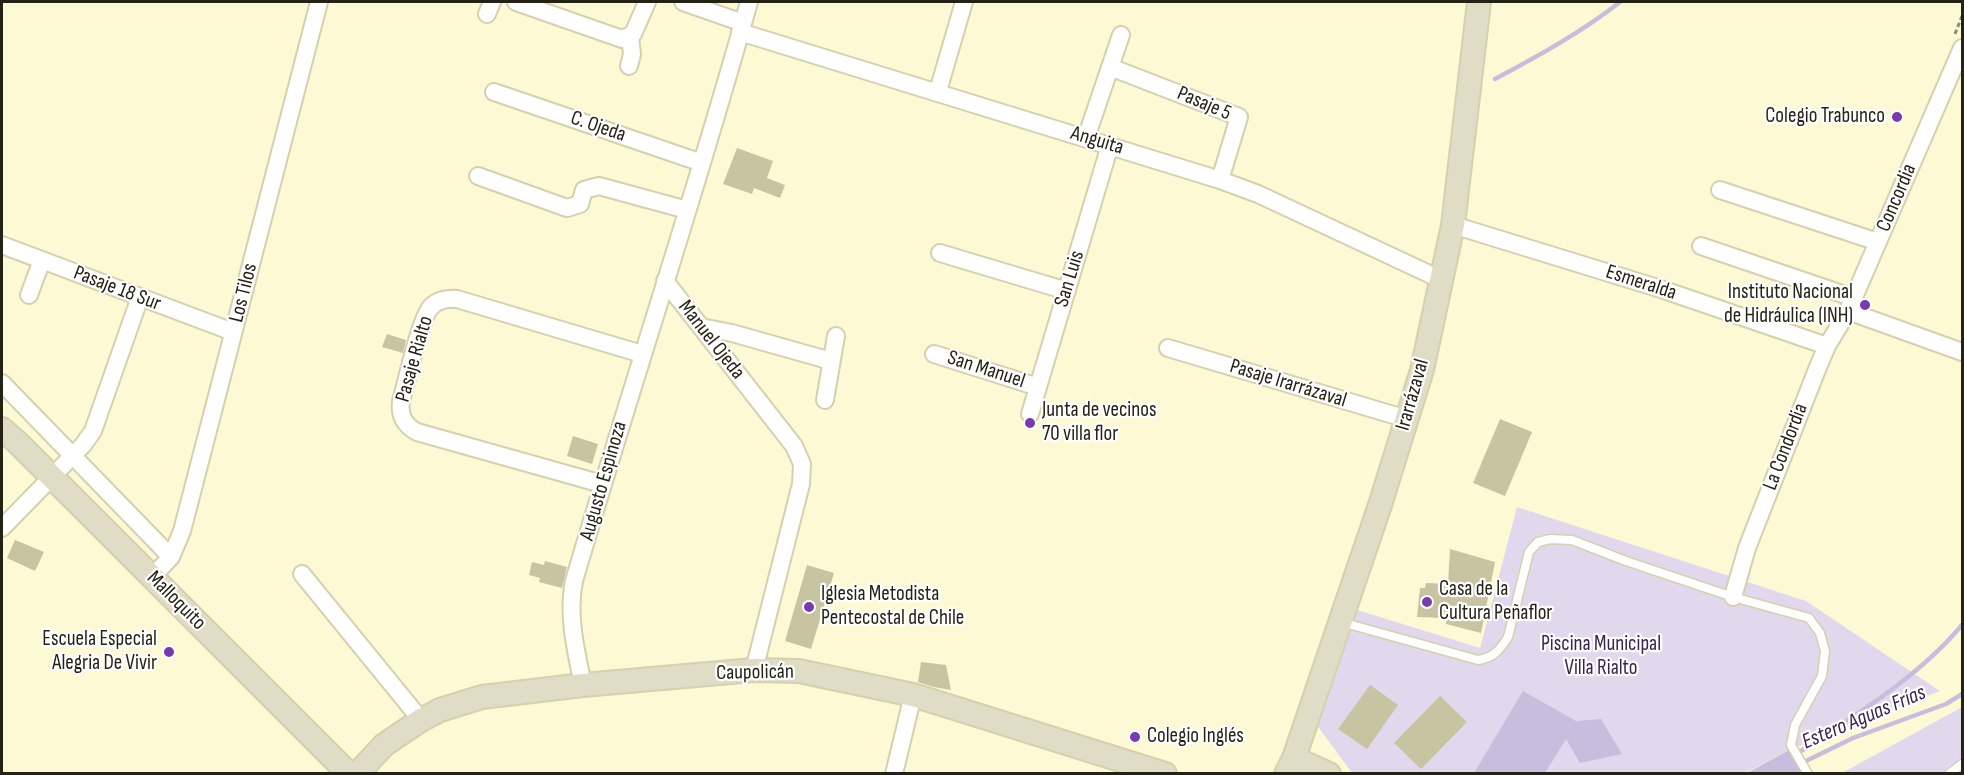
<!DOCTYPE html>
<meta charset="utf-8">
<style>
body{margin:0}
#map{position:relative;width:1964px;height:775px;overflow:hidden;background:#fef9d5;font-family:"Sofia Sans Condensed",sans-serif}
canvas{display:block}
.frame{position:absolute;inset:0;border:3px solid #242215;pointer-events:none}
</style>
<div id="map">
<canvas width="1964" height="775"></canvas>
<div class="frame"></div>
</div>
<script>
const context = document.querySelector('canvas').getContext('2d');
context.lineJoin = 'round';
function paint(path, color) {
  context.fillStyle = color;
  context.fill(path, 'evenodd');
}
function strokePath(path, color, width, dash) {
  context.strokeStyle = color;
  context.lineWidth = width;
  context.lineCap = dash ? 'butt' : 'round';
  context.setLineDash(dash || []);
  context.stroke(path);
}
function label(font, color, halo, rows, align = 'center') {
  context.font = font + ' "Sofia Sans Condensed",sans-serif';
  context.lineWidth = 4.5;
  context.setLineDash([]);
  context.textBaseline = 'middle';
  context.strokeStyle = halo;
  context.fillStyle = color;
  for (const [text, x, y, turn = 0] of rows) {
    context.save();
    context.translate(x, y);
    context.rotate((+turn || 0) * Math.PI / 180);
    context.textAlign = isNaN(turn) ? turn : align;
    if (halo) context.strokeText(text, 0, 0);
    context.fillText(text, 0, 0);
    context.restore();
  }
}
const green = new Path2D(`
 M1517,507L1806,601L1940,691L1791,749L1745,773H1352L1316,724L1354,609L1480,648Z
 M1962,707V773H1842Z`);
const water = new Path2D(`
 M1523,691L1576,721L1601,719L1622,754L1580,763L1566,739L1545,773H1474Z
 M1791,749L1805,774H1745Z`);
const stream = new Path2D(`
 M1495,79C1538,56 1582,32 1620,2
 M1795,755C1852,717 1918,678 1962,625
 M1800,764L1853,738L1946,704L1962,694`);
const building = new Path2D(`
 M737,148L773,161L767,178L785,185L780,198L754,188L752,194L723,184Z
 M387,334L406,340L403,353L382,347Z
 M1500,419L1532,432L1505,496L1473,483Z
 M573,436L598,444L592,464L567,456Z
 M15,540L44,552L35,571L7,558Z
 M1450,549L1495,562L1481,633L1446,624V618L1417,617L1420,588H1425L1426,583L1448,584Z
 M545,561L567,567L562,588L539,582L540,578L529,575L532,562L544,565Z
 M807,565L834,573L811,649L785,641Z
 M921,662L946,665L951,690L934,687L918,682Z
 M1370,685L1398,705L1367,749L1338,729Z
 M1440,696L1467,722L1421,769L1394,743Z`);
const path = new Path2D(`
 M1955,34L1962,16`);
const lane = new Path2D(`
 M1341,622L1478,660C1493,658 1500,650 1508,637L1529,552L1538,542L1550,539L1572,540L1626,561L1733,597L1809,618L1820,633L1825,651L1822,676L1795,725L1791,745L1808,774
 M1949,774L1962,764`);
const street = new Path2D(`
 M516,2L622,39L633,34L647,2
 M683,2L743,23
 M487,14L492,2
 M740,32L1220,180L1258,194L1442,280
 M629,66L632,54L630,37
 M1110,67L1239,117L1220,180
 M938,91L964,2
 M494,92L702,163
 M1086,138L1121,35
 M478,176L567,208L580,204L584,190L599,186L687,210
 M1720,190L1878,242
 M1453,225L1661,289L1827,346
 M2,245L233,332
 M1701,246L1854,298
 M940,253L1067,291
 M665,281L794,446L802,464L801,484L754,670
 M29,295L42,260
 M1848,311L1962,352
 M701,327L732,333L831,361
 M1168,348L1407,419
 M934,354L1038,387
 M2,383L171,557
 M825,400L836,336
 M1030,414L1110,145
 M602,484L417,432C404,425 399,416 401,401C406,384 421,316 431,307C437,300 448,298 457,299L642,354
 M2,528L83,445L93,431L140,297
 M302,574L421,720
 M152,577L171,557L182,531L319,2
 M1733,597L1747,548L1818,367L1827,346L1848,311L1962,48
 M583,685C576,651 567,615 574,581C631,387 695,196 749,2
 M894,774L913,695`);
const secondary = new Path2D(`
 M2,429L18,443L349,774
 M1294,758L1329,774
 M357,774L384,745L421,720L440,710L482,697L583,685L754,670L799,671L913,695L1165,774
 M1286,774L1294,758L1380,505L1422,370L1453,225L1479,2`);
const markers = [
 [1897,117,6,"#793aaf"],
 [1865,305,6,"#793aaf"],
 [1030,423,6,"#793aaf"],
 [1427,602,6,"#793aaf"],
 [809,607,6,"#793aaf"],
 [169,652,6,"#793aaf"],
 [1135,737,6,"#793aaf"]
];
const streetNames = [
 ["Pasaje 5",1204,104,23],
 ["C. Ojeda",598,127,19],
 ["Anguita",1097,141,17],
 ["Concordia",1897,198,-67],
 ["San Luis",1070,279,-73],
 ["Esmeralda",1641,283,18],
 ["Pasaje 18 Sur",117,289,21],
 ["Los Tilos",244,293,-76],
 ["Manuel Ojeda",711,340,52],
 ["Pasaje Rialto",415,359,-74],
 ["San Manuel",986,370,18],
 ["Pasaje Irarrázaval",1288,384,17],
 ["Irarrázaval",1413,395,-74],
 ["La Condordia",1786,447,-69],
 ["Augusto Espinoza",604,481,-74],
 ["Malloquito",176,601,45],
 ["Caupolicán",755,673,-1]
];
const poiNames = [
 ["Colegio Trabunco",1885,117,"right"],
 ["Instituto Nacional",1853,293,"right"],
 ["de Hidráulica (INH)",1853,317,"right"],
 ["Junta de vecinos",1042,411],
 ["70 villa flor",1042,435],
 ["Casa de la",1439,590],
 ["Cultura Peñaflor",1439,614],
 ["Iglesia Metodista",821,595],
 ["Pentecostal de Chile",821,619],
 ["Escuela Especial",157,640,"right"],
 ["Alegria De Vivir",157,664,"right"],
 ["Colegio Inglés",1147,737]
];
const parkNames = [
 ["Piscina Municipal",1601,645],
 ["Villa Rialto",1601,669]
];
const waterNames = [
 ["Estero Aguas Frías",1864,718,-23]
];
paint(green, '#e2d8ee');
paint(water, '#cabcdd');
strokePath(stream, '#cabcdd', 4.5);
paint(building, '#c8c3a0');
strokePath(lane, '#d5d0ad', 11);
strokePath(street, '#d5d0ad', 20);
strokePath(secondary, '#d5d0ad', 26);
strokePath(path, '#8d8a72', 3, [4.5, 3]);
strokePath(lane, '#fff', 8);
strokePath(street, '#fff', 16);
strokePath(secondary, '#e0dcc5', 22);
for (const [x, y, r, color] of markers) {
  const dot = new Path2D();
  dot.arc(x, y, r, 0, 2 * Math.PI);
  context.fillStyle = color;
  context.fill(dot);
  strokePath(dot, '#fff', 2);
}
label('21px', '#242215', '#fff', streetNames);
label('21px', '#242215', '#fff', poiNames, 'left');
label('21px', '#38234e', '#fff', parkNames);
label('italic 22px', '#38234e', '#fff', waterNames);
</script>
